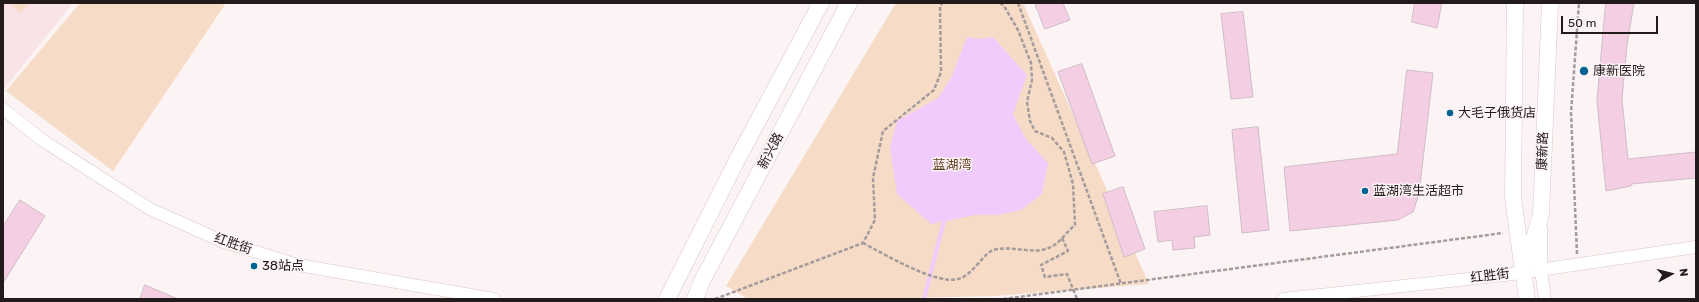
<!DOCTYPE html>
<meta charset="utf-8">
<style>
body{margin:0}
#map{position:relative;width:1699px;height:302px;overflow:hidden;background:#fcf3f4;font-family:Rubik,sans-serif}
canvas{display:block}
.frame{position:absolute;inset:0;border:4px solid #221a1b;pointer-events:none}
.north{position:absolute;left:1651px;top:254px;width:40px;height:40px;-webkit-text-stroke:3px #fcf3f4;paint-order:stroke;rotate:83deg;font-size:11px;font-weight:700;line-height:16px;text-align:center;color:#221a1b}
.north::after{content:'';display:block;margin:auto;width:14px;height:18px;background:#221a1b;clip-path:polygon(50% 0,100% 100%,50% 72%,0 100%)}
.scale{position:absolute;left:1561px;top:16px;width:97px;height:18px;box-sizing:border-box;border:2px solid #221a1b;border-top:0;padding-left:5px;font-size:12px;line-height:14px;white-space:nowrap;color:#221a1b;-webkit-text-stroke:3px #fcf3f4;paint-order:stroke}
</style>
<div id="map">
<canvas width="1699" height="302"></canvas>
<div class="frame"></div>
<div class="north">N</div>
<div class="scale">50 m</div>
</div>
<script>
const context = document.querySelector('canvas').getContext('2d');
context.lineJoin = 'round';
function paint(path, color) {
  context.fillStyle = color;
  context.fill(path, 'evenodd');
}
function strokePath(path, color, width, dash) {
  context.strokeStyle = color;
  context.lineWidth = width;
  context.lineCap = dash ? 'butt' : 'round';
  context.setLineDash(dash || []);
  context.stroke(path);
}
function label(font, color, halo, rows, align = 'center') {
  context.font = font + ' Rubik,"Noto Sans SC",sans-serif';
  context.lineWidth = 3;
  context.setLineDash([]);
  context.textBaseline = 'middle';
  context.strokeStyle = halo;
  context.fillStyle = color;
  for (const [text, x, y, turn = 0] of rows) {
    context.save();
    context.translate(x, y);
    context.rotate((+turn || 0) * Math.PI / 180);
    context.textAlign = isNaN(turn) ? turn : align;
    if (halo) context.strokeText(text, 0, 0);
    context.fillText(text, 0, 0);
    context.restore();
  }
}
const built = new Path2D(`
 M3,3H73L4,89L3,88Z`);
const green = new Path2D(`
 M8,3H30L21,13Z
 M80,3H226L113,171L6,91Z
 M896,3H1023L1149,284L995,296L858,299H748L726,286Z`);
const water = new Path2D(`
 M967,37L978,39L993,37L1027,75L1013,114L1026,139L1048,163L1042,194L1021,210L999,215H975L931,224L897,194L890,147L897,121L938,98L952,76Z`);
const stream = new Path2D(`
 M924,299L945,217`);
const building = new Path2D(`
 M1035,3H1063L1070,20L1045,29Z
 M1415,3H1442L1437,28L1412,22Z
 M1606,3H1634L1627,45L1622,99L1628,159L1696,152V178L1631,184V186L1606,191L1597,101Z
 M1243,12L1253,97L1231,99L1221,14Z
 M1082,64L1115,156L1092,164L1058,72Z
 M1407,70L1433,73L1419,194L1413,212L1398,220L1290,231L1284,167L1397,154Z
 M1258,127L1269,230L1242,233L1232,130Z
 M1123,187L1145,249L1124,257L1103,194Z
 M20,200L45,216L3,283V227Z
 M1207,206L1210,235L1194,237L1195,248L1173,250L1172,240L1158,242L1154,212Z
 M145,285L178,299H140Z`);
const path = new Path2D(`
 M1018,3L1121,284
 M1062,238L1068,251L1041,265L1045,277L1067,274L1077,299
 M863,243C884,254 936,285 958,279C972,276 983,254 993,250C1014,244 1037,258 1056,244C1062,239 1068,231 1075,225L1073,184L1064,152L1052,138L1035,131L1030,121L1027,102L1032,80L1031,63L1018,30L1004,6L1000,3
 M1577,254L1571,113L1579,3
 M715,299L863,243L875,220L873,178L883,131L934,90L941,72L940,7L942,3
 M1003,299L1503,233`);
const minor = new Path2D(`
 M3,109L42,140L150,209L224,242L298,265L494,299
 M1541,228V270L1545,299
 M1283,299L1505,275L1696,247`);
const major = new Path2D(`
 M1515,3L1513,198L1527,299
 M1526,266L1541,214L1550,3
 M667,299L738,158L821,3
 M695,299L702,281L849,3`);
const markers = [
 [1584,71,5,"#006291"],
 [1450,113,4,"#006291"],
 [1365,191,4,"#006291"],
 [254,266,4,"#006291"]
];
const poiNames = [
 ["康新医院",1593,71],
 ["大毛子俄货店",1458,113],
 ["蓝湖湾生活超市",1373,191],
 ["38站点",262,266]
];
const streetNames = [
 ["新兴路",771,151,-62],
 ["康新路",1543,151,-88],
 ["红胜街",233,244,19],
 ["红胜街",1490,276,-7]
];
const parkNames = [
 ["蓝湖湾",952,165]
];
paint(built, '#f8e4e6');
paint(green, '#f6dcc7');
paint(water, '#f0cbfc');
strokePath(stream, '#f0cbfc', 4);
paint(building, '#f4cee3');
strokePath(building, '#cfbcc6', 1);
strokePath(minor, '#dbc5c7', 13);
strokePath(major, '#dbc5c7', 17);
strokePath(path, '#a49b9c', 2.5, [4, 2]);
strokePath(minor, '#fff', 12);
strokePath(major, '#fff', 16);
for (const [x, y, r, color] of markers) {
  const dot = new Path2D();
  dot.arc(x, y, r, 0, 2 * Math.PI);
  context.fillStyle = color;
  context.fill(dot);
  strokePath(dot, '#fcf3f4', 1.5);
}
label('13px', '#221a1b', '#fcf3f4', poiNames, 'left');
label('13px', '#221a1b', '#fcf3f4', streetNames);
label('13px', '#603f22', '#fcf3f4', parkNames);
</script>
